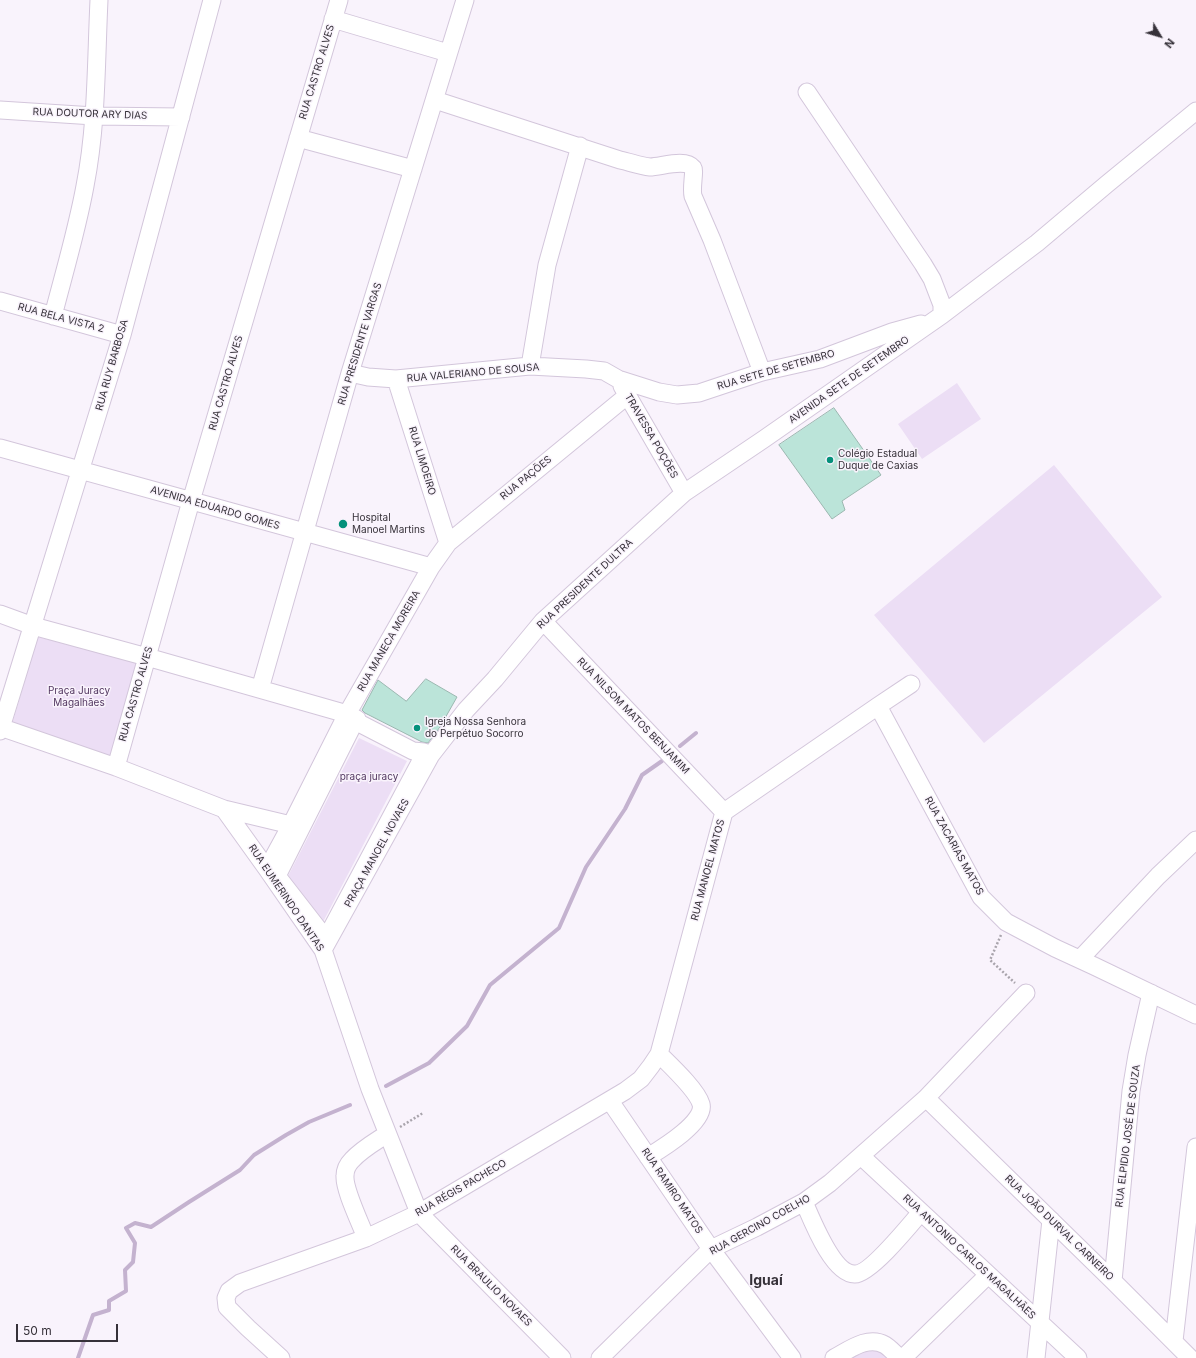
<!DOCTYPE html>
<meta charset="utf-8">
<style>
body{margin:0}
#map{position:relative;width:1196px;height:1358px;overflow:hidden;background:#f9f3fc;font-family:Inter,sans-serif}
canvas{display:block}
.north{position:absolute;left:1140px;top:16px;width:40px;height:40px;-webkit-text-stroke:3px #f9f3fc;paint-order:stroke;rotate:128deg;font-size:11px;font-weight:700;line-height:16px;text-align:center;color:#363139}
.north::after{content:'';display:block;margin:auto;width:14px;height:18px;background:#363139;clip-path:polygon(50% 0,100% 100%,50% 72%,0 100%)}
.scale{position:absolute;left:16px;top:1324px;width:102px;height:18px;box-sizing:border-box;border:2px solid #363139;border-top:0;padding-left:5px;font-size:12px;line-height:14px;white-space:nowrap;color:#363139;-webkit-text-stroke:3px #f9f3fc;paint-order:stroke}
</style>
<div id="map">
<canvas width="1196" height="1358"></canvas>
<div class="north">N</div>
<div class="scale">50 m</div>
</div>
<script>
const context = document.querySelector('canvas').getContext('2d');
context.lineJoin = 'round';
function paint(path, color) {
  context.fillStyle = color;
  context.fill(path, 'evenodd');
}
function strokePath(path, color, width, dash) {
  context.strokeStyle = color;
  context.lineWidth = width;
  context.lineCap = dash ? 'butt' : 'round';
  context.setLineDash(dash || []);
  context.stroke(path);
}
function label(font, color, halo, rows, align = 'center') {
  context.font = font + ' Inter,sans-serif';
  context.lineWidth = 3;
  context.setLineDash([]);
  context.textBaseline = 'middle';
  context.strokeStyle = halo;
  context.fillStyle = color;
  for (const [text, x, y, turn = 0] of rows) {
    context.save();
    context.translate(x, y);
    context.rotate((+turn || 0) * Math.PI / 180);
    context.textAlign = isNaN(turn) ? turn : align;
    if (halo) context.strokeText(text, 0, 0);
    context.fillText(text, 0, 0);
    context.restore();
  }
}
const green = new Path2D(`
 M957,383L981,419L922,459L898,424Z
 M1054,465L1162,597L984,743L874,615Z
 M38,637L138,663L110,757L12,724Z
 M359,738L407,761L323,922L287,878Z
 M877,1350L885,1353L889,1358H851L865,1352Z`);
const stream = new Path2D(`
 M680,746L696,733
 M386,1086L429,1063L467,1026L490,985L559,928L586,867L625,809L642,775L662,761
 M78,1358L93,1315L109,1310V1301L126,1291L125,1270L133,1262L135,1243L126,1228L135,1223L151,1227L189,1202L240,1170L254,1155L286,1135L309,1122L350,1105`);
const building = new Path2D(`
 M834,408L881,475L842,501L845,510L832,519L779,445Z
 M426,679L457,697L440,727L428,743L422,742L365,713L362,710L378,680L406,701Z`);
const path = new Path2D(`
 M1001,935L990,960L1015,983
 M400,1127L423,1113`);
const minor = new Path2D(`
 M333,19L448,53
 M807,92L923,264L932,279L942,305V315
 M435,100L620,160C630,162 640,166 650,167C661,167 685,158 693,168C695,171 691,188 693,196L712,240L762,372
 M0,110L94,116L181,117
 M298,138L413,169
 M0,301L122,335
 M53,316C64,273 77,230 85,186C97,125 96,62 99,0
 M530,366L547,265L580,146
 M350,373L368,377L396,379L530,366L586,369L604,371L618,379L659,392L677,395L699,393L762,372L820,359L892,332L921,324
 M396,379L448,543
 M622,386L684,493
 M0,448L431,567
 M0,614L33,626L147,657L347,714L357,719
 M543,621L724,812
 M260,689L350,373L465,0
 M878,706L981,897L1006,922L1055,948L1094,966L1196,1015
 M355,721L413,751L424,752L423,757L326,939L277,876Z
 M0,727L116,767L224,809L267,869L323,950L370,1089L419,1213L562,1358
 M0,731L122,335L212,0
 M116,767L191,501L339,0
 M224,809L291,825
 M267,869L291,825L347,714L431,567L448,543L628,395
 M323,950L431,755L466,710L495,679L543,621L684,493L764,439L942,315L1037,243L1107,184L1196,111
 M1080,959L1158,876L1196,840
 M926,1098L1113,1281L1190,1358
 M610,1101L711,1249L792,1358
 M861,1156L1078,1358
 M648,1157C661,1149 706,1122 701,1104C697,1090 670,1065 659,1054
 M804,1202C812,1220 833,1275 855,1274C870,1274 910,1225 921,1212
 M366,1238C361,1224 344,1190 345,1176C345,1170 348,1164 352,1160C362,1149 375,1142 387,1134
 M1113,1281L1131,1091L1137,1055L1151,993
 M1174,1341L1196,1147
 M281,1358L248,1328L227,1307L226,1298L229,1291L240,1283L366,1238L419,1213L625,1091L641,1079L651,1066L659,1054L724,812L878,706L911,684
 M600,1358L711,1249L757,1227L804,1202L830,1183L926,1098L1026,993
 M834,1358C849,1350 868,1335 885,1345C890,1348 895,1354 900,1358
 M903,1358L988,1275
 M1036,1358L1051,1220`);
const markers = [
 [830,460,4,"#04917b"],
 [343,524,5,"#04917b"],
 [417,728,4,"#04917b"]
];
const streetNames = [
 ["RUA CASTRO ALVES",317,72,-73],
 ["RUA DOUTOR ARY DIAS",90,114,2],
 ["RUA BELA VISTA 2",61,318,15],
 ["RUA PRESIDENTE VARGAS",360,344,-73],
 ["RUA RUY BARBOSA",112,365,-74],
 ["RUA SETE DE SETEMBRO",776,370,-16],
 ["RUA VALERIANO DE SOUSA",473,373,-5],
 ["AVENIDA SETE DE SETEMBRO",849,380,-35],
 ["RUA CASTRO ALVES",226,383,-74],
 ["TRAVESSA POÇÕES",651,436,60],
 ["RUA LIMOEIRO",422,461,73],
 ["RUA PAÇÕES",526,478,-39],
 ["AVENIDA EDUARDO GOMES",215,508,16],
 ["RUA PRESIDENTE DULTRA",585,584,-43],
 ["RUA MANECA MOREIRA",389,641,-60],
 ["RUA CASTRO ALVES",136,694,-74],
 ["RUA NILSOM MATOS BENJAMIM",633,716,46],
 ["RUA ZACARIAS MATOS",954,846,61],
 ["PRAÇA MANOEL NOVAES",377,853,-61],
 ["RUA MANOEL MATOS",708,870,-75],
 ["RUA EUMERINDO DANTAS",286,898,56],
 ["RUA ELPIDIO JOSÉ DE SOUZA",1128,1136,-83],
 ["RUA RÉGIS PACHECO",461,1188,-30],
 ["RUA RAMIRO MATOS",672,1191,56],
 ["RUA GERCINO COELHO",760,1225,-29],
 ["RUA JOÃO DURVAL CARNEIRO",1059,1228,44],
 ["RUA ANTONIO CARLOS MAGALHÃES",969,1257,43],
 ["RUA BRAULIO NOVAES",491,1286,45]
];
const poiNames = [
 ["Colégio Estadual",838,454],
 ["Duque de Caxias",838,466],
 ["Hospital",352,518],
 ["Manoel Martins",352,530],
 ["Igreja Nossa Senhora",425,722],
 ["do Perpétuo Socorro",425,734]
];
const parkNames = [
 ["Praça Juracy",79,691],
 ["Magalhães",79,703],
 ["praça juracy",369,777]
];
const districtNames = [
 ["Iguaí",766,1281]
];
paint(green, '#ecdef5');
strokePath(stream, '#c4b2cf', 4);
paint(building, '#bbe4d9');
strokePath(building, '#9bb7b0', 1);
strokePath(minor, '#d3c6db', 19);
strokePath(path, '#a9a4ac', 2.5, [2, 2]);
strokePath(minor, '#fff', 17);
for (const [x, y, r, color] of markers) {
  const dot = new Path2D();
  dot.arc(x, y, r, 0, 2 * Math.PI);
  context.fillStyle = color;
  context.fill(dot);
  strokePath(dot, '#f9f3fc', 1.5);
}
label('10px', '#363139', '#f9f3fc', streetNames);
label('10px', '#363139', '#f9f3fc', poiNames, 'left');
label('10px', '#533861', '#f9f3fc', parkNames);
label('bold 14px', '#363139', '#f9f3fc', districtNames);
</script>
